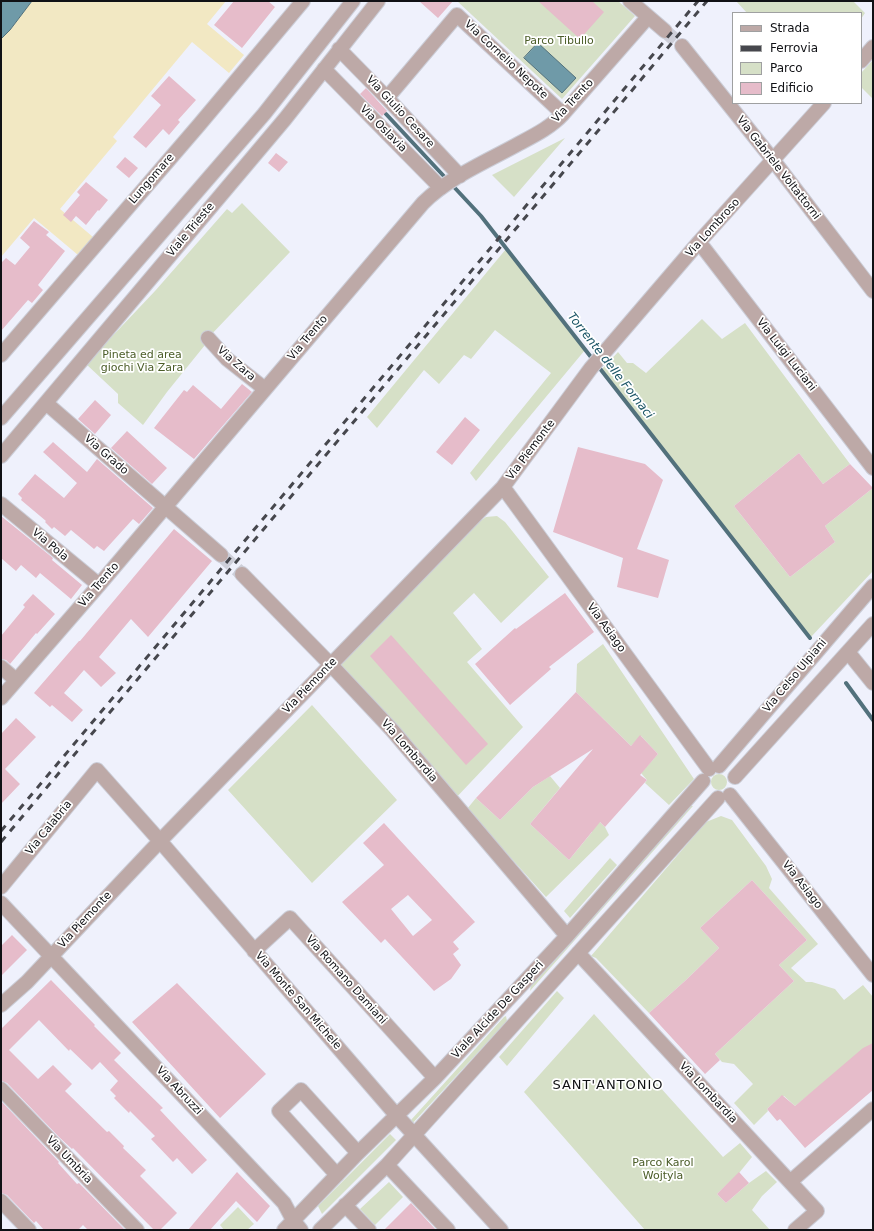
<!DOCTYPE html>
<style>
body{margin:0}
#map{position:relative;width:874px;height:1231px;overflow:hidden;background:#eff1fc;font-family:"DejaVu Sans",sans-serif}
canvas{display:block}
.frame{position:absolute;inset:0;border:2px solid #101115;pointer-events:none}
.legend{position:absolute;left:732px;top:12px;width:130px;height:92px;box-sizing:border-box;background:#fff;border:1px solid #9fa0a1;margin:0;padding:5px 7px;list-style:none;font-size:12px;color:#101115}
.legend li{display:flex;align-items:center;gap:8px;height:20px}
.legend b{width:20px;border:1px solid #9fa0a1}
</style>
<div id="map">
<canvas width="874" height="1231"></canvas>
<div class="frame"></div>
<ul class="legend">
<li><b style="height:5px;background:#bda9a7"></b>Strada</li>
<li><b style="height:5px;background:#46474d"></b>Ferrovia</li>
<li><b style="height:11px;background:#d6e0c7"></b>Parco</li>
<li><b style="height:11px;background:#e6bcca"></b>Edificio</li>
</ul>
</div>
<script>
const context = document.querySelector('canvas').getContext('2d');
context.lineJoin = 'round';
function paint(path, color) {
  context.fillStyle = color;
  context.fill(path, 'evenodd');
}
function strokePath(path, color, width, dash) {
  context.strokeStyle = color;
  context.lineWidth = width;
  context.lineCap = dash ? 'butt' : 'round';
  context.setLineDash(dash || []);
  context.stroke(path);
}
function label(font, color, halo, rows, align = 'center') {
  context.font = font + ' "DejaVu Sans",sans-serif';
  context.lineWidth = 3.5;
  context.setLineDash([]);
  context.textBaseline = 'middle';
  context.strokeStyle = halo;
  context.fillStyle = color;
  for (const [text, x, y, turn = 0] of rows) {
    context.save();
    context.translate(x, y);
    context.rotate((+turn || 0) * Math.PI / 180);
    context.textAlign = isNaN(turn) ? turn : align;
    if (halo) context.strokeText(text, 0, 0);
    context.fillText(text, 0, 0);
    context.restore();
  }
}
const green = new Path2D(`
 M457,1H618L635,16L562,99Z
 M736,1H853L865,13L861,19V13H747Z
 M873,60V99L861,87V73Z
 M565,138L514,197L492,175Z
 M242,203L290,252L208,338L205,345L167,392L143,425L118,403V394L86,364L155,291L227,209L232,213Z
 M506,249L585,350L476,481L470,473L551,373L495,330L471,359L464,355L439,384L424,370L377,428L367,417Z
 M702,319L722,339L745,323L850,464L823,484L799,453L734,506L790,577L835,542L825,526L873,488V571L810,638L601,370L618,352L627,363H633L646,373Z
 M497,516L505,522L549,577L501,623L474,593L453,613L482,649L467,662L523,727L453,801L339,666L479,522L486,517Z
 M603,644L694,779L669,805L645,783L647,780L641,773L658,754L641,736L631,746L576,692L577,664Z
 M312,705L397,800L312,883L228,790Z
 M711 782a8 8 0 1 1 16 0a8 8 0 1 1-16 0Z
 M550,776L560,788L530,824L569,860L592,832L578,801L605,827L609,835L546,897L467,809L476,798L500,820L533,787Z
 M689,806H693L530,991L531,985Z
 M721,816L732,820L766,866L772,879L769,888L818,944L791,968L806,982H812L835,989L844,1000L863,985L873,997V1044L795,1106L784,1096L780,1097L767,1109L768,1111L754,1125L734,1103L753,1084L734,1064L722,1062L715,1054L794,981L779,965L807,940L752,880L700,928L719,948L686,980L649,1013L596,958L591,956L706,822Z
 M610,858L617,865L570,918L564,911Z
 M557,991L564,998L507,1066L499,1057Z
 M594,1014L723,1157L740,1143L752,1157L739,1173L717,1194L726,1203L749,1183L766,1171L777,1182L762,1196L752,1210L770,1230H645L524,1092Z
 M506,1016L507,1021L411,1125V1120L504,1017Z
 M390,1134L396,1140L322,1214L318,1206Z
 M389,1182L403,1197L375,1225L360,1209Z
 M238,1207L254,1224L247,1230H224L220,1225Z`);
const sand = new Path2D(`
 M32,1H226L207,24L244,55L229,73L192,42L113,137L117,141L60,209L93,237L78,255L34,218L1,257V39L10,30Z`);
const water = new Path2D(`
 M1,1H32L10,30L1,39Z
 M538,43L576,78L562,93L524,58Z`);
const stream = new Path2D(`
 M386,114L481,216L810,638
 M846,683L873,720`);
const building = new Path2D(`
 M234,1H268L275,7L242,48L214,25Z
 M419,1H453L438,18Z
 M538,1H592L604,12L580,39Z
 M169,76L196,100L178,120L180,122L169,135L163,129L146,148L133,137L161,105L151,96Z
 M366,88L387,111L382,116L360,94Z
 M276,153L288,162L279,172L268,163Z
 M125,157L138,168L129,178L116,167Z
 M86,182L108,200L99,211L98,210L86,225L76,216L71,222L63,215L80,195L77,192Z
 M34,221L49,232L46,235L65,251L38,285L43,290L32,303L28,300L1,331V263L6,258L15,265L30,247L20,238Z
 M242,384L252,392L194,459L154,428L184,390L187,392L193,385L221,409Z
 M95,400L111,415L95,434L78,419Z
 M465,417L480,430L452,465L436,452Z
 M127,431L167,468L152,484L111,448Z
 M53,442L87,472L97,459L153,508L139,524L133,519L104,551L97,546L94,549L71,530L65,536L54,527L52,529L45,522L46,521L21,500L22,498L18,494L35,474L64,498L77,483L43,452Z
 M578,447L645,464L663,480L637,549L669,560L658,598L617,587L623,558L553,532Z
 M799,453L823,484L850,464L873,488L825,526L835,542L790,577L734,506Z
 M1,516L53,558L52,560L82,585L71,599L40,573L36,578L21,565L16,571L1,558Z
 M174,529L212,561L148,637L131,619L99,657L116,673L101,687L84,670L64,693L83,710L72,722L52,705L50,707L34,693L79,641H80Z
 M565,593L594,632L549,667L551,669L510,705L475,664L515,628L516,629Z
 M33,594L55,614L37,634L36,633L10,664L6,660L1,659V636L25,607L23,605Z
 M391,635L488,744L466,765L370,656Z
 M576,692L631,746L640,735L658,754L640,775L647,780L605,827L600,822L569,860L530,824L593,749L533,787L500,820L476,798Z
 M16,718L36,737L5,769L20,784L1,804V734Z
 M384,823L475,922L453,942L459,949L453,954L461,965L451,979L434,991L385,939L381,943L342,902L384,865L363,843ZM408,895L432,920L413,936L391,909Z
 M752,880L807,940L779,965L794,981L715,1054L720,1060L705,1074L649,1013L686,980L719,948L700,928Z
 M12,935L27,950L1,976V946Z
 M51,980L95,1025L94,1026L121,1053L114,1060L163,1108L160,1110L207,1160L192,1174L177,1158L173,1162L151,1139L155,1136L130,1111L129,1113L114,1098L116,1096L110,1090L118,1081L100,1062L92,1070L70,1049L69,1051L39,1020L9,1050L38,1079L53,1065L72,1084L65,1091L107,1132L109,1131L124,1146L123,1148L146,1170L140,1176L177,1213L160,1230H154L73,1148L72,1149L59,1137L7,1083L1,1081V1029Z
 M177,983L266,1074L220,1118L132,1022Z
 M873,1043V1090L805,1148L780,1119L777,1121L767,1109L782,1095L795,1106L863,1048Z
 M1,1101L59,1162L58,1163L77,1184L79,1183L125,1230H88L83,1225L78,1230H44L36,1221L34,1223L7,1195L1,1193Z
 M237,1172L270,1206L257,1222L236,1201L210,1230H188Z
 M739,1172L749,1183L726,1203L717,1194Z
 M411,1203L436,1230H384Z`);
const minorTunnel = new Path2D(`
 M665,31L682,46
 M221,555L242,574`);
const minor = new Path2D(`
 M630,1L665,31
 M682,46L773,160L873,291
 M339,49L387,98L460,176
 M861,61L873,47
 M324,69L441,188
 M387,98L457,15L563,114
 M699,242L873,468
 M208,338L227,359L265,389
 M1,355L199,125L303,1
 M46,403L221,555
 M1,418L264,114L353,1
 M1,456L285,119L378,1
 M503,487L709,769
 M1,504L99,585
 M242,574L331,665L392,730L567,936
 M848,652L873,683
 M1,667L16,680
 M1,698L99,585L423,203C449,177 488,161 520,143C535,135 551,127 563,114L648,17
 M719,766L873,586
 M735,777L873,624
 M730,795L873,975
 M1,887L97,770L160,841L397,1116L501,1230
 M1,903L284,1203L293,1220L301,1230
 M254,951L290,918L435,1078
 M578,953L817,1211L795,1230
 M1,1005L27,982L160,841L503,487L591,368L699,242L824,103
 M1,1089L137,1230
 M387,1165L448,1230
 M337,1175L279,1111L301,1090L358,1153
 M790,1182L873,1109
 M1,1201L29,1230
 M345,1205L369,1230
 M284,1230L358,1153L435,1078L567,936L703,781
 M320,1230L387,1165L718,798`);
const rail = new Path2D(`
 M1,831L698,1
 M1,842L707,1`);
const parkNames = [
 ["Parco Tibullo",559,41],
 ["Pineta ed area",142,355],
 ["giochi Via Zara",142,368],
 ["Parco Karol",663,1163],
 ["Wojtyla",663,1176]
];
const streetNames = [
 ["Via Cornelio Nepote",506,60,43],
 ["Via Trento",573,101,-47],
 ["Via Giulio Cesare",400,112,47],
 ["Via Oslavia",383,129,45],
 ["Via Gabriele Voltattorni",778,168,52],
 ["Lungomare",152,179,-49],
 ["Via Lombroso",713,228,-48],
 ["Viale Trieste",191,230,-50],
 ["Via Trento",308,338,-50],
 ["Via Luigi Luciani",786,355,52],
 ["Via Zara",236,364,41],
 ["Via Piemonte",531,450,-53],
 ["Via Grado",106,455,41],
 ["Via Pola",50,545,40],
 ["Via Trento",99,585,-49],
 ["Via Asiago",606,628,54],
 ["Via Celso Ulpiani",795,676,-50],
 ["Via Piemonte",310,686,-46],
 ["Via Lombardia",409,751,49],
 ["Via Calabria",49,828,-51],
 ["Via Asiago",802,885,52],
 ["Via Piemonte",85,920,-47],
 ["Via Romano Damiani",346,980,48],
 ["Via Monte San Michele",298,1001,49],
 ["Viale Alcide De Gasperi",498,1010,-47],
 ["Via Abruzzi",179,1091,47],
 ["Via Lombardia",708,1093,47],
 ["Via Umbria",69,1160,46]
];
const waterNames = [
 ["Torrente delle Fornaci",610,366,52]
];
const quarterNames = [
 ["SANT'ANTONIO",608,1086]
];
paint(green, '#d6e0c7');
paint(sand, '#f2e8c3');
paint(water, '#6f9aa8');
strokePath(water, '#52717c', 1);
strokePath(stream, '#52717c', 4);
paint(building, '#e6bcca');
strokePath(minorTunnel, '#cecfd9', 14, [14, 7]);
strokePath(minor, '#cbcdd7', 16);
strokePath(minor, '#bda9a7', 14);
strokePath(rail, '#46474d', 3, [7, 7]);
label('11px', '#4b5d28', '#fff', parkNames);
label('11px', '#101115', '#fff', streetNames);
label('italic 12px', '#1b5566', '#fff', waterNames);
context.letterSpacing = '1px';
label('13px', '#101115', '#fff', quarterNames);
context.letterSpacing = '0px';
</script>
